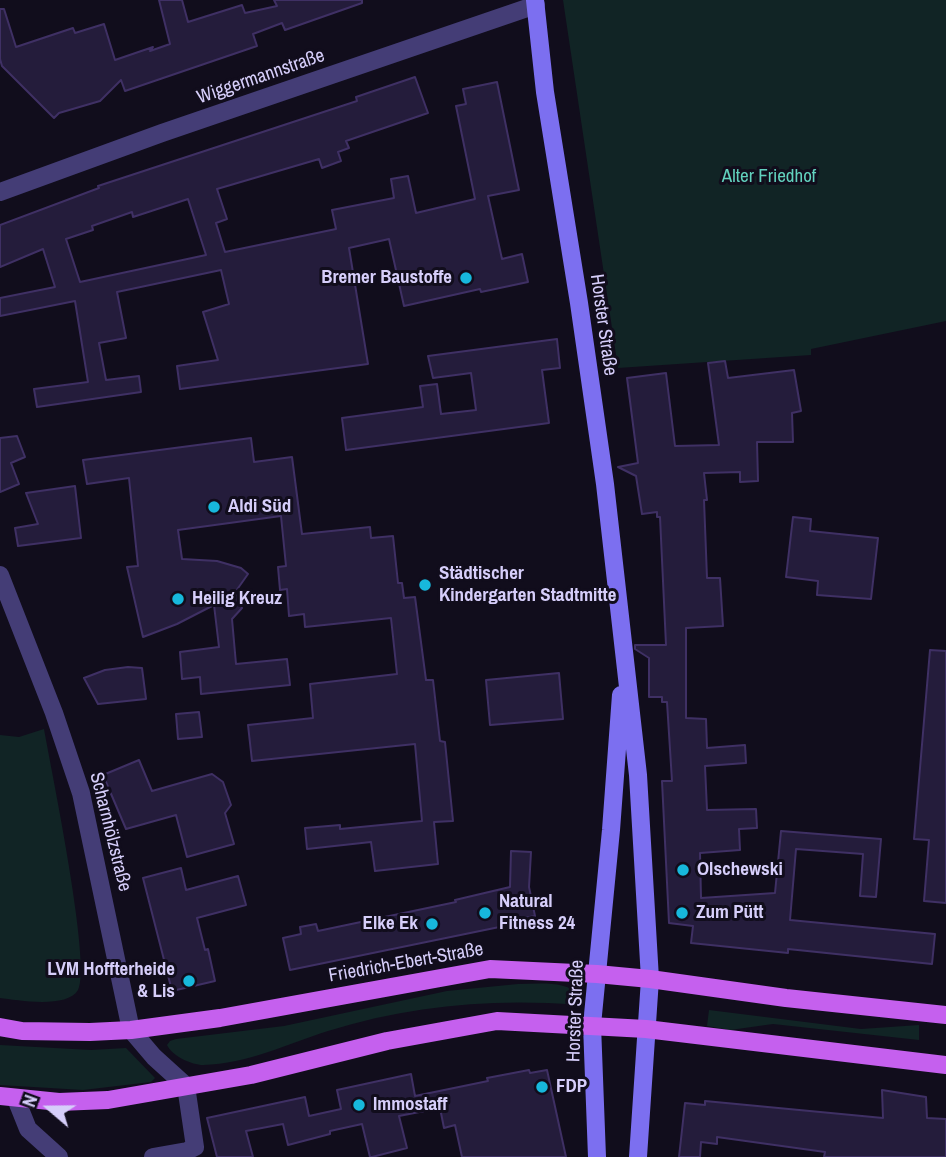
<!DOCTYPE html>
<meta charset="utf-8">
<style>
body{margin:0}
#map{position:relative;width:946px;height:1157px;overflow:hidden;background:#110d1c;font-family:"Archivo Narrow",sans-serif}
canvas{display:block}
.north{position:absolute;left:14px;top:1073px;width:70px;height:70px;-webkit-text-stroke:5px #110d1c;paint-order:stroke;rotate:290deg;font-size:19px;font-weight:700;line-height:28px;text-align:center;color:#d6cefa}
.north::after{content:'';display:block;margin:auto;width:24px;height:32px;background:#d6cefa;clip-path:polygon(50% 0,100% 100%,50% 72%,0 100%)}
</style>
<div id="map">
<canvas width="946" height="1157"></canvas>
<div class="north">N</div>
</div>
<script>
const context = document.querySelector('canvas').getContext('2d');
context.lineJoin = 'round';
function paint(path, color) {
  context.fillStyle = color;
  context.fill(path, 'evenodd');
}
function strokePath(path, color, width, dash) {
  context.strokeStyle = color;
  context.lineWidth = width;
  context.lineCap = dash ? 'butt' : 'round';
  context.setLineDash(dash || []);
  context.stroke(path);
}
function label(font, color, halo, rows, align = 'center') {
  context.font = font + ' "Archivo Narrow",sans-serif';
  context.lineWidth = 6;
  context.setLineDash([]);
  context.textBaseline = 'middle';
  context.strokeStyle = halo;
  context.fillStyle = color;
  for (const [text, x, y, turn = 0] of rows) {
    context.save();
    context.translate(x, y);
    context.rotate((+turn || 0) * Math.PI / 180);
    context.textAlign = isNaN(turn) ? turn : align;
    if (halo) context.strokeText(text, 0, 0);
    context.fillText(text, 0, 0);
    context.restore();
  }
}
const green = new Path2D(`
 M563,0H946V321L811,349V355L618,368Z
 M44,729C51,769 92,966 78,990C67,1009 17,1000 0,998V735L19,737Z
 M518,984C541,984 564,980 582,996L577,1005C492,998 409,1006 328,1031C286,1044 248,1064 203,1065C192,1065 172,1056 167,1045L170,1041L176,1039L284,1026L447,991Z
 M709,1010L861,1029L919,1025V1040L773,1024L730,1030L707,1026Z
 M0,1045L91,1050L126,1048L155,1078L151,1082L83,1090L0,1085Z`);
const building = new Path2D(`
 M159,0H182L188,22L242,5L245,13L277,6L274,0H362V3L285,30L282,23L253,34L257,46L125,91L121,80L100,101L59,113L54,118L2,66L0,59V9H4L16,47L73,28L75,33L104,24L115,60L153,47L150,51L170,44Z
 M415,77L428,113L346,141L349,148L338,152L341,161L322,168L319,159L217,189L227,219L216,223L225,252L336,229L332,210L394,198L391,179L408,176L416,213L475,199L456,106L466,104L463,89L497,82L519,190L488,196L502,259L522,254L528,282L481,292L480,289L404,306L389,239L349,248L368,364L180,389L177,366L218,360L203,312L229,304L221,270L117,292L126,338L99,343L106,380L139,376L141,392L37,407L34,389L88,382L75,301L0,316V298L55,287L43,249L0,267V225L99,188L98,186L357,101L356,97ZM188,199L206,255L80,282L66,239L93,230L92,226L132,212L133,217Z
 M557,339L560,368L542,370L549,423L346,450L342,418L423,407L420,386L437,384L441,414L476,410L471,373L433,378L428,356Z
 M725,361L728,378L794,370L801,411L792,413L793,442H757L758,481L740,482V472L704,473L707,500H704L707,578H720L723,626L686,628V718L706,719L707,748L745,745L746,763L705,766L707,810L756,809L757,828L739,829L740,850L700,853L701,898L775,893L781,831L881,839L876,897L860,896L863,854L796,849L790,920L935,934L932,964L788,949V953L691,943L693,926L669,923L662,781H672L667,702H662V697H649V658L635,649V645H666L660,517H657V512L642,514L636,476L618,467L638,463L627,378L666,373L675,446L719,445L708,363Z
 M17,436L25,457L11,463L19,484L0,492V438Z
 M251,438L254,462L292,457L302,534L370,527L371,538L393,536L398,583H402L404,598L415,597L426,680H433L440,741L445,742L453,821L434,822L438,864L375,871L371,842L307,849L305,828L340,825V829L422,821L415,744L252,761L248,725L313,718L310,684L397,674L391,618L305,627L304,614L289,616L287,589L280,590L278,567L286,566L281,516L178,530L182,559L217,561L241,568L248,574L236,591L242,608L232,619L236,664L287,659L290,685L201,694L200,677L182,679L180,652L219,647L214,605L177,624L143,637L127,567L138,566L129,478L87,484L83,460Z
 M75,486L81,538L18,546L15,528L38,524L26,493Z
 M793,517L811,519L810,531L878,538L871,599L817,595L818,581L786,577Z
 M930,650L946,651V903L924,901L929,840L914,839Z
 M128,667L142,668L146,699L98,704L84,678L105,670Z
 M559,673L563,719L490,725L486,680Z
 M199,712L202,737L178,739L176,714Z
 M139,760L152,791L212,774L223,782L231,805L225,813L234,844L187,857L176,815L126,829L103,775Z
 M511,851L531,852L529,887L535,916L514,920V924L290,970L283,938L301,934L300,927L316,924L318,931L456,902L455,900L510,887Z
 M181,868L186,890L238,876L246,905L197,918L205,950L208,949L215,981L172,991L143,878Z
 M529,1070L530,1073L547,1070L566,1157H462L455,1125L444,1128L440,1108L399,1116L407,1148L372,1157H370L362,1124L330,1131V1134L288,1145L283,1124L246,1131L253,1157H217L207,1118L305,1097L309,1116L341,1109L337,1090L411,1074L415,1096L488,1081L487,1078Z
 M882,1090L926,1097L927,1118L946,1119V1157H824L825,1152L717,1137V1144L701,1142L700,1157H679L685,1103L705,1105V1101L883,1118Z`);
const minor = new Path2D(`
 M0,192L162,133L536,5
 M0,575L54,713L81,793L131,1030L154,1057L186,1086L195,1147L187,1151L153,1157
 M16,1099L28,1129L59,1157`);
const secondary = new Path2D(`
 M535,0L545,92L579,303L605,484L638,775L650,979L638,1157
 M597,1157L592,1025L611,830L621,695`);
const primary = new Path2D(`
 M0,1027L22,1031L90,1032L131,1030L220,1018L490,969L597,974L650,979L786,998L946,1015
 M0,1096L59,1102L108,1100L251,1075L387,1041L497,1021L646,1029L946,1065`);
const markers = [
 [466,278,7,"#17b8dc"],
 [214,507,7,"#17b8dc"],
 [425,585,7,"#17b8dc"],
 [178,599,7,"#17b8dc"],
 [683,870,7,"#17b8dc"],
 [485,913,7,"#17b8dc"],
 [682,913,7,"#17b8dc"],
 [432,924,7,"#17b8dc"],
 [189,981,7,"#17b8dc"],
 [542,1087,7,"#17b8dc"],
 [359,1105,7,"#17b8dc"]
];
const streetNames = [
 ["Wiggermannstraße",261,77,-19],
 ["Horster Straße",603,325,82],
 ["Scharnhölzstraße",110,832,76],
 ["Friedrich-Ebert-Straße",406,963,-10],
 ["Horster Straße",576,1011,-88]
];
const parkNames = [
 ["Alter Friedhof",769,177]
];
const poiNames = [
 ["Bremer Baustoffe",452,278,"right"],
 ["Aldi Süd",228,507],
 ["Städtischer",439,574],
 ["Kindergarten Stadtmitte",439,596],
 ["Heilig Kreuz",192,599],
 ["Olschewski",697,870],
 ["Natural",499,902],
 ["Fitness 24",499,924],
 ["Zum Pütt",696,913],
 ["Elke Ek",418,924,"right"],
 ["LVM Hoffterheide",175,970,"right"],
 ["& Lis",175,992,"right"],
 ["FDP",556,1087],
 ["Immostaff",373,1105]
];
paint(green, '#112425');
paint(building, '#241c3b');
strokePath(building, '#3f3064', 2);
strokePath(minor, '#443d76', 18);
strokePath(secondary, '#7c6ff0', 18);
strokePath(primary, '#c560ee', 18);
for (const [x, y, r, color] of markers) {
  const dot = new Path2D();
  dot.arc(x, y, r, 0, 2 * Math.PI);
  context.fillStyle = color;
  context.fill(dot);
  strokePath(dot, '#110d1c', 2.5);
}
label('19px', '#d6cefa', '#110d1c', streetNames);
label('19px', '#62d1be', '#110d1c', parkNames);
label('bold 19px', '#d6cefa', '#110d1c', poiNames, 'left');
</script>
